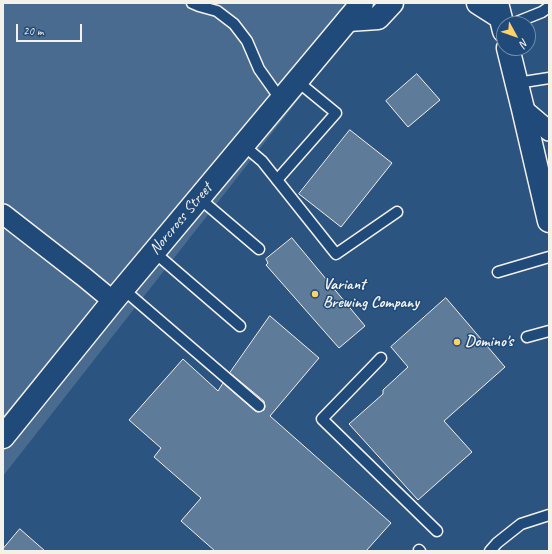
<!DOCTYPE html>
<style>
body{margin:0}
#map{position:relative;width:552px;height:554px;overflow:hidden;background:#2c5481;font-family:Caveat,sans-serif}
canvas{display:block}
.frame{position:absolute;inset:0;border:4px solid #f4f1e8;pointer-events:none}
.north{position:absolute;left:496px;top:16px;width:40px;height:40px;box-sizing:border-box;background:#1f4a7a;border:1px solid #748da6;border-radius:50%;rotate:130deg;font-size:11px;font-weight:700;line-height:16px;text-align:center;color:#f4f1e8}
.north::after{content:'';display:block;margin:auto;width:14px;height:18px;background:#ffd166;clip-path:polygon(50% 0,100% 100%,50% 72%,0 100%)}
.scale{position:absolute;left:16px;top:24px;width:66px;height:18px;box-sizing:border-box;border:2px solid #f4f1e8;border-top:0;padding-left:5px;font-size:12px;line-height:14px;white-space:nowrap;color:#f4f1e8;-webkit-text-stroke:3px #1f4a7a;paint-order:stroke}
</style>
<div id="map">
<canvas width="552" height="554"></canvas>
<div class="frame"></div>
<div class="north">N</div>
<div class="scale">20 m</div>
</div>
<script>
const context = document.querySelector('canvas').getContext('2d');
context.lineJoin = 'round';
function paint(path, color) {
  context.fillStyle = color;
  context.fill(path, 'evenodd');
}
function strokePath(path, color, width, dash) {
  context.strokeStyle = color;
  context.lineWidth = width;
  context.lineCap = dash ? 'butt' : 'round';
  context.setLineDash(dash || []);
  context.stroke(path);
}
function label(font, color, halo, rows, align = 'center') {
  context.font = font + ' Caveat,sans-serif';
  context.lineWidth = 3;
  context.setLineDash([]);
  context.textBaseline = 'middle';
  context.strokeStyle = halo;
  context.fillStyle = color;
  for (const [text, x, y, turn = 0] of rows) {
    context.save();
    context.translate(x, y);
    context.rotate((+turn || 0) * Math.PI / 180);
    context.textAlign = isNaN(turn) ? turn : align;
    if (halo) context.strokeText(text, 0, 0);
    context.fillText(text, 0, 0);
    context.restore();
  }
}
const green = new Path2D(`
 M3,3H374L3,476Z`);
const building = new Path2D(`
 M417,74L440,100L408,127L386,101Z
 M350,130L392,163L341,227L299,194Z
 M292,238L365,326L339,348L266,265L268,263L266,259Z
 M446,298L505,367L444,421L472,452L418,500L349,424L383,394V390L408,367L391,347Z
 M270,316L319,358L270,416L391,523L366,551H215L181,521L201,498L154,457L161,448L129,420L183,359L218,391L223,383L255,411L258,412L264,410L265,407L264,401L230,373Z
 M20,529L45,551H3V549Z`);
const lane = new Path2D(`
 M192,3L199,6L217,11L234,24L247,41L259,69L281,100
 M512,24L542,12L549,7
 M517,83L549,78
 M243,145L262,161L336,254L397,212
 M277,180L336,113L297,81
 M199,198L259,249
 M154,252L240,326
 M498,272L549,257
 M123,289L259,406
 M527,337L549,331
 M381,358L322,419L437,531
 M419,550L420,551
 M490,551L497,543L521,524L549,515`);
const street = new Path2D(`
 M523,109L549,131
 M3,214L84,277L113,301`);
const secondary = new Path2D(`
 M3,437L113,301L362,3`);
const highway = new Path2D(`
 M478,3L500,17
 M497,3L504,31
 M348,20L378,18L392,3
 M508,48L523,109L549,221`);
const markers = [
 [315,294,4,"#ffd166"],
 [457,342,4,"#ffd166"]
];
const streetNames = [
 ["Norcross Street",181,219,-50]
];
const poiNames = [
 ["Variant",323,285],
 ["Brewing Company",323,303],
 ["Domino's",465,342]
];
paint(green, '#496b90');
paint(building, '#5e7b9a');
strokePath(building, '#f4f1e8', 1);
strokePath(lane, '#f4f1e8', 13);
strokePath(street, '#f4f1e8', 22);
strokePath(secondary, '#f4f1e8', 25);
strokePath(highway, '#f4f1e8', 25);
strokePath(lane, '#1f4a7a', 10);
strokePath(street, '#1f4a7a', 19);
strokePath(secondary, '#1f4a7a', 22);
strokePath(highway, '#1f4a7a', 22);
for (const [x, y, r, color] of markers) {
  const dot = new Path2D();
  dot.arc(x, y, r, 0, 2 * Math.PI);
  context.fillStyle = color;
  context.fill(dot);
  strokePath(dot, '#1f4a7a', 1.5);
}
label('16px', '#f4f1e8', '#1f4a7a', streetNames);
label('bold 16px', '#f4f1e8', '#1f4a7a', poiNames, 'left');
</script>
